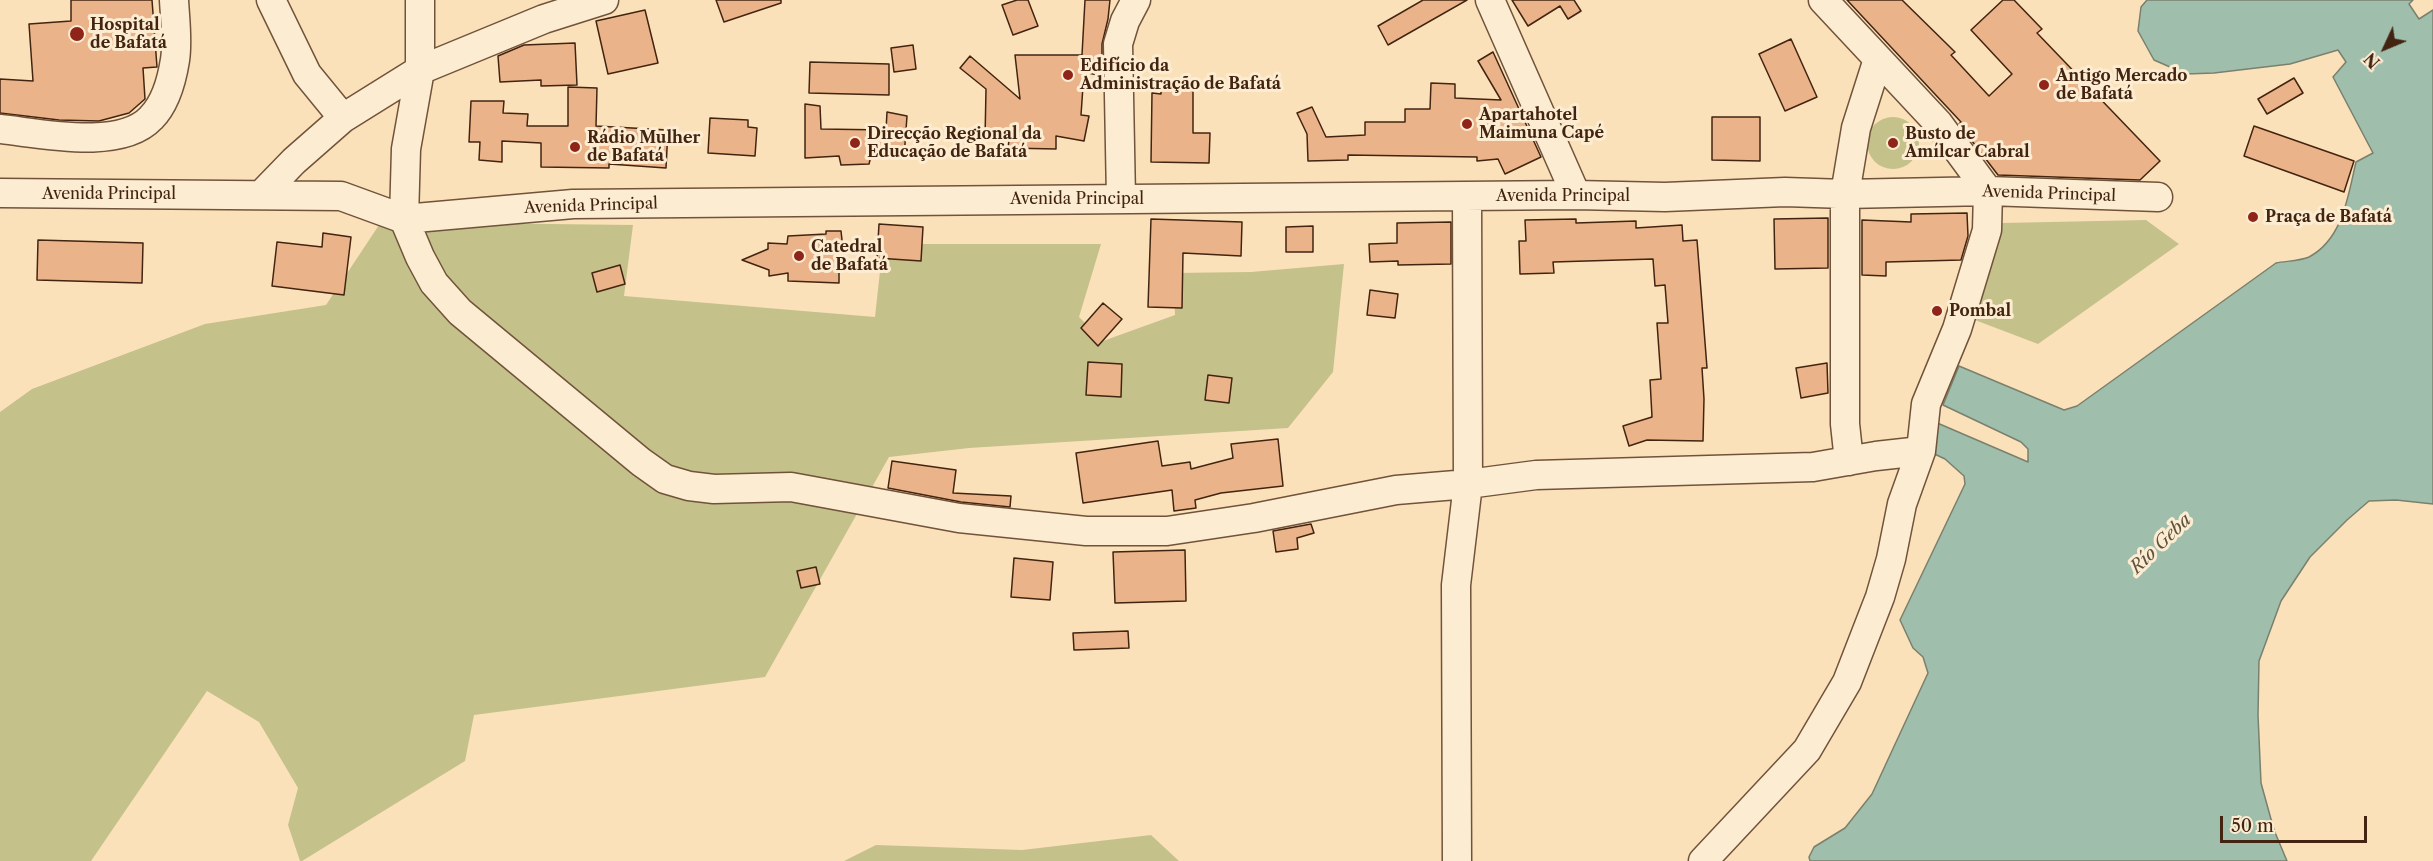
<!DOCTYPE html>
<meta charset="utf-8">
<style>
body{margin:0}
#map{position:relative;width:2433px;height:861px;overflow:hidden;background:#fbe1b9;font-family:"Libre Caslon Text",serif}
canvas{display:block}
.north{position:absolute;left:2355px;top:18px;width:60px;height:60px;-webkit-text-stroke:4px #fcecd2;paint-order:stroke;rotate:226deg;font-size:16px;font-weight:700;line-height:24px;text-align:center;color:#422410}
.north::after{content:'';display:block;margin:auto;width:21px;height:27px;background:#422410;clip-path:polygon(50% 0,100% 100%,50% 72%,0 100%)}
.scale{position:absolute;left:2220px;top:816px;width:147px;height:27px;box-sizing:border-box;border:3px solid #422410;border-top:0;padding-left:8px;font-size:18px;line-height:21px;white-space:nowrap;color:#422410;-webkit-text-stroke:4px #fcecd2;paint-order:stroke}
</style>
<div id="map">
<canvas width="2433" height="861"></canvas>
<div class="north">N</div>
<div class="scale">50 m</div>
</div>
<script>
const context = document.querySelector('canvas').getContext('2d');
context.lineJoin = 'round';
function paint(path, color) {
  context.fillStyle = color;
  context.fill(path, 'evenodd');
}
function strokePath(path, color, width, dash) {
  context.strokeStyle = color;
  context.lineWidth = width;
  context.lineCap = dash ? 'butt' : 'round';
  context.setLineDash(dash || []);
  context.stroke(path);
}
function label(font, color, halo, rows, align = 'center') {
  context.font = font + ' "Libre Caslon Text",serif';
  context.lineWidth = 6;
  context.setLineDash([]);
  context.textBaseline = 'middle';
  context.strokeStyle = halo;
  context.fillStyle = color;
  for (const [text, x, y, turn = 0] of rows) {
    context.save();
    context.translate(x, y);
    context.rotate((+turn || 0) * Math.PI / 180);
    context.textAlign = isNaN(turn) ? turn : align;
    if (halo) context.strokeText(text, 0, 0);
    context.fillText(text, 0, 0);
    context.restore();
  }
}
const green = new Path2D(`
 M1867 143a26 26 0 1 1 52 0a26 26 0 1 1-52 0Z
 M2146,220L2179,244L2038,344L1975,320L2002,223Z
 M381,222L633,225L624,296L875,317L883,244H1101L1079,317L1103,341L1175,315L1173,273L1251,272L1344,264L1333,372L1288,428L969,448L889,457L765,677L474,715L465,761L302,861H300L288,825L298,788L259,722L207,691L91,861H0V412L32,389L205,324L326,305Z
 M1151,835L1179,861H844L876,845L1022,850Z`);
const water = new Path2D(`
 M2147,0H2413L2409,4L2419,19L2433,10V504L2396,500L2369,501L2347,520L2310,557L2281,601L2259,661L2258,715L2261,783L2274,830L2287,861H1810L1809,857L1814,847L1845,828L1872,794L1928,673L1923,657L1913,648L1900,620L1965,484L1964,476L1945,459L1924,449L1935,422L2028,462V449L2021,442L1943,405L1959,366L2064,410L2077,406L2276,263C2286,261 2300,261 2309,257C2343,239 2348,196 2356,162L2373,153L2333,77L2346,62L2338,50L2290,64L2214,73L2186,74L2154,60L2138,31L2141,7Z`);
const building = new Path2D(`
 M71,0H152L157,67L143,68L145,99L129,113L99,121L59,120L0,113V79L33,81L29,24L71,21Z
 M716,0H781V3L724,22Z
 M1017,0H1028L1038,26L1013,35L1002,5Z
 M1085,0H1110L1108,19L1102,44V76L1084,72L1081,115L1089,116L1084,141L1056,136V149L1008,148L1009,140L985,139L986,89L960,68L970,56L1020,99L1015,55H1082Z
 M1423,0H1467L1388,45L1378,26Z
 M1512,0H1574L1581,11L1568,19L1560,6L1528,26Z
 M1847,0H1902L1955,52L1951,55L1989,96L2012,74L1971,30L2003,0H2014L2042,29L2037,33L2160,161L2140,180L1998,175L1959,124L1961,122Z
 M645,10L658,63L608,74L596,21Z
 M1791,39L1817,97L1785,111L1759,54Z
 M575,43L577,85L541,86V80L500,82L498,56L524,45Z
 M913,45L916,69L894,72L891,48Z
 M1493,52L1541,157L1505,174L1498,159L1477,161V157L1348,155V160L1308,161L1307,134L1297,113L1312,107L1326,137L1365,135V122H1405V109H1430L1431,83L1455,84V98L1501,100L1478,61Z
 M810,62L889,64V95L809,93Z
 M2294,78L2303,93L2267,114L2258,99Z
 M1161,83L1193,84V133H1210L1209,163L1151,162L1152,93L1161,94Z
 M568,87L597,88L596,126L668,130L666,168L609,164V168L541,167V143L502,141V162L479,160L480,142H469L471,101H504L503,113L528,114L527,126H568Z
 M805,104L820,106L821,129L886,130L887,112L907,116L904,158L871,156L869,164L841,165L839,156L805,158Z
 M1712,117H1760V161L1712,160Z
 M710,118L748,120V127L757,128L755,156L708,153Z
 M2254,126L2354,161L2344,192L2244,156Z
 M1967,213L1968,236L1961,260L1886,262V276L1862,275V220L1911,222V214Z
 M1828,218V268L1775,269L1774,219Z
 M1151,219L1242,222L1241,256L1183,253L1182,308L1148,307Z
 M1576,219V223L1636,221V228L1682,225L1683,241L1697,240L1707,368H1702L1704,399L1703,441L1647,440L1629,446L1623,426L1652,417L1650,380L1661,379L1657,323H1668L1665,285L1655,286L1653,259L1553,262L1554,273L1520,274L1519,241H1526L1525,220Z
 M1451,222V264L1398,265V261L1370,262L1369,244L1397,243V223Z
 M879,224L923,227L921,261L877,258Z
 M1313,226V252H1286V227Z
 M826,231H841L844,258L839,273V283L788,281V273L769,276V270L742,260L768,249V243L787,244L788,236L826,234Z
 M323,233L351,237L344,295L272,286L277,242L322,247Z
 M38,240L143,243L142,283L37,280Z
 M620,265L625,284L597,292L592,273Z
 M1370,290L1398,294L1395,318L1367,315Z
 M1103,303L1122,319L1098,346L1081,328Z
 M1088,362L1122,364L1121,397L1086,395Z
 M1827,363L1828,393L1801,398L1796,368Z
 M1208,375L1232,378L1229,403L1205,400Z
 M1278,439L1283,486L1221,493L1195,500L1196,508L1174,511L1172,490L1083,503L1076,453L1158,441L1162,466L1190,462L1191,469L1233,458L1231,444Z
 M892,461L956,470L953,493L1011,496L1010,507L961,502L888,488Z
 M1311,524L1314,533L1297,538L1298,549L1276,552L1273,531Z
 M1185,550L1186,601L1115,603L1113,552Z
 M1014,558L1053,562L1050,600L1011,597Z
 M816,567L820,584L801,588L797,571Z
 M1128,631L1129,648L1074,650L1073,633Z`);
const minor = new Path2D(`
 M271,0L307,74L343,118
 M420,0V70L406,149L404,219L420,257L434,283L460,312L641,462L665,479L689,486L714,489L791,487L959,518L1086,531H1167L1254,518L1396,490L1468,484L1536,475L1813,467L1876,456L1921,451
 M1490,0L1576,195
 M0,129C40,133 120,151 151,118C166,103 172,79 175,60C178,41 175,19 174,0
 M0,193L341,196L404,219L573,204L1576,195L1665,197L1785,192L1845,194L1988,191L2158,197
 M261,195L294,161L343,118L420,70L544,19L604,0
 M1121,199L1118,44L1125,21L1136,0
 M1849,461L1845,424V194L1856,128L1878,59
 M1457,861L1456,585L1468,484L1467,196
 M1703,861L1807,750L1847,682L1880,597L1891,559L1902,504L1921,451L1926,404L1957,329L1987,230L1988,191L1938,123L1823,0`);
const markers = [
 [77,34,8,"#8f2418"],
 [1068,75,6,"#8f2418"],
 [2044,85,6,"#8f2418"],
 [1467,124,6,"#8f2418"],
 [855,143,6,"#8f2418"],
 [1893,143,6,"#8f2418"],
 [575,147,6,"#8f2418"],
 [2253,217,6,"#8f2418"],
 [799,256,6,"#8f2418"],
 [1937,311,6,"#8f2418"]
];
const poiNames = [
 ["Hospital",90,25],
 ["de Bafatá",90,43],
 ["Edifício da",1080,66],
 ["Administração de Bafatá",1080,84],
 ["Antigo Mercado",2056,76],
 ["de Bafatá",2056,94],
 ["Apartahotel",1479,115],
 ["Maimuna Capé",1479,133],
 ["Direcção Regional da",867,134],
 ["Educação de Bafatá",867,152],
 ["Busto de",1905,134],
 ["Amílcar Cabral",1905,152],
 ["Rádio Mulher",587,138],
 ["de Bafatá",587,156],
 ["Praça de Bafatá",2265,217],
 ["Catedral",811,247],
 ["de Bafatá",811,265],
 ["Pombal",1949,311]
];
const streetNames = [
 ["Avenida Principal",109,194],
 ["Avenida Principal",2049,194,2],
 ["Avenida Principal",1563,196],
 ["Avenida Principal",1077,199],
 ["Avenida Principal",591,206,-2]
];
const waterNames = [
 ["Río Geba",2161,544,-44]
];
paint(green, '#c5c18b');
paint(water, '#9fbeac');
strokePath(water, '#7a806e', 1.5);
paint(building, '#eab38a');
strokePath(building, '#422410', 1.5);
strokePath(minor, '#70533a', 31);
strokePath(minor, '#fcecd2', 28);
for (const [x, y, r, color] of markers) {
  const dot = new Path2D();
  dot.arc(x, y, r, 0, 2 * Math.PI);
  context.fillStyle = color;
  context.fill(dot);
  strokePath(dot, '#fcecd2', 2);
}
label('bold 16px', '#422410', '#fcecd2', poiNames, 'left');
label('16px', '#422410', '#fcecd2', streetNames);
label('italic 18px', '#5e523f', '#fcecd2', waterNames);
</script>
